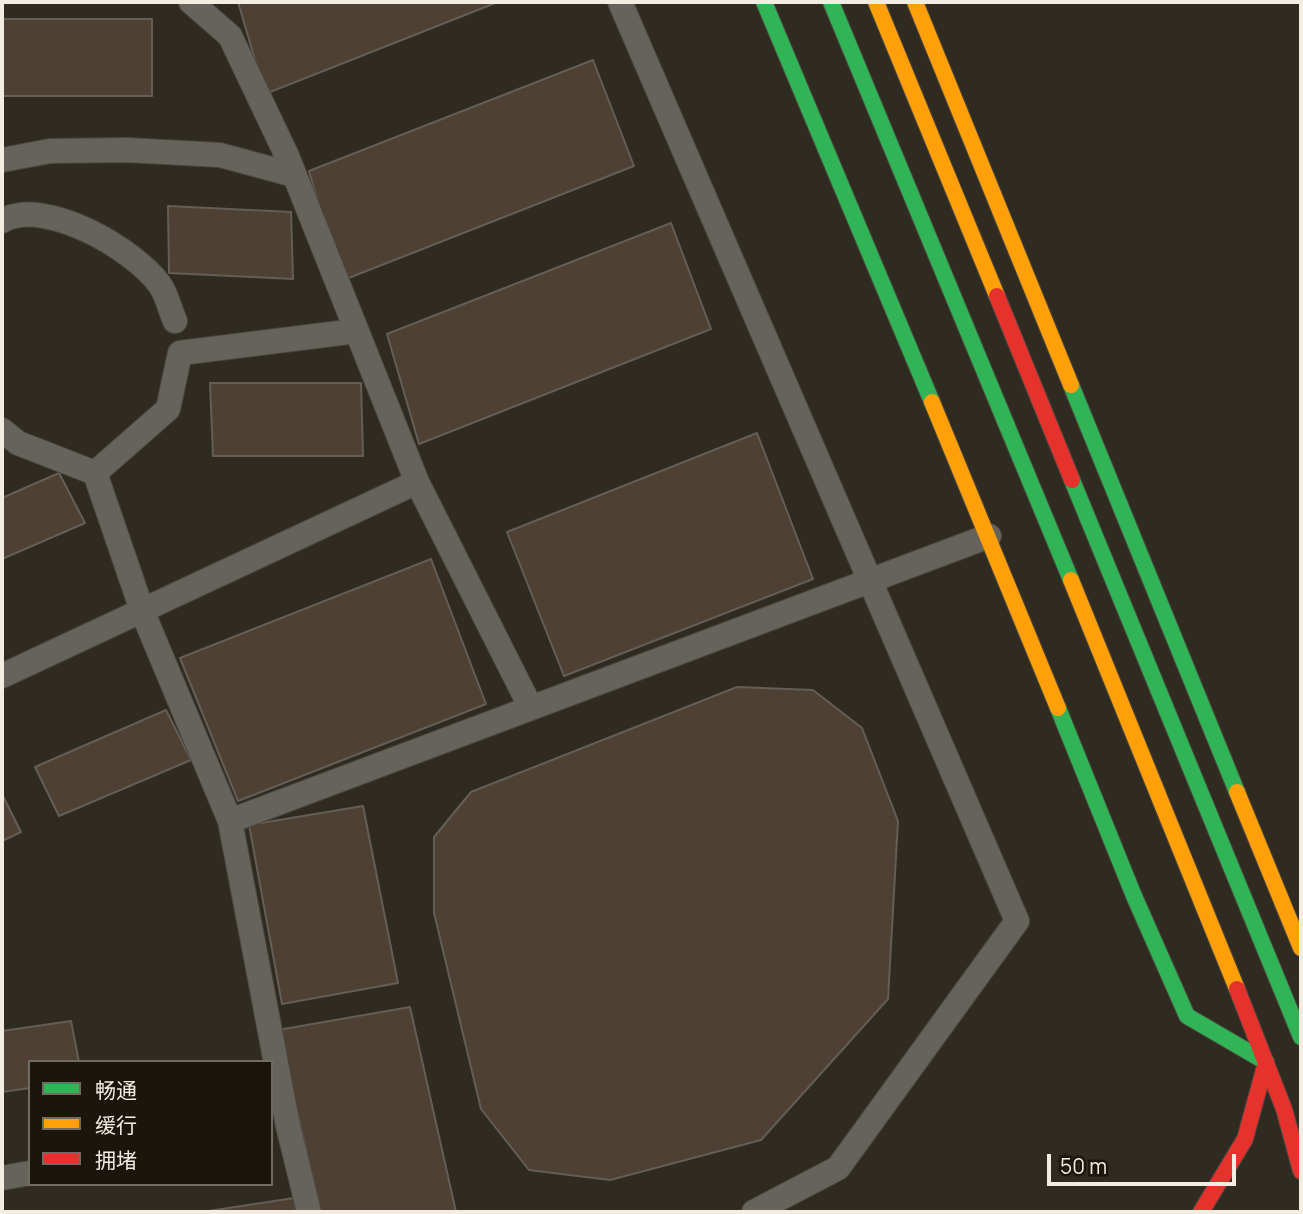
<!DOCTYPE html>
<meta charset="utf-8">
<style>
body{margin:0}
#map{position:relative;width:1303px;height:1214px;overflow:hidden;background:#2f2b21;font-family:Manrope,"Noto Sans SC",sans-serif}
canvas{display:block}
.frame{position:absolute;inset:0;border:4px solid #f2ece1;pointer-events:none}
.legend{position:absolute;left:28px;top:1060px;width:245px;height:126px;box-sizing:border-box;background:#1a160e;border:2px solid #706c62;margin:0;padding:9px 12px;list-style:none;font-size:21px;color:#f2ece1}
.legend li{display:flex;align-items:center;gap:14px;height:35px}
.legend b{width:35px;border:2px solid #706c62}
.scale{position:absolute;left:1047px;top:1154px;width:189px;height:32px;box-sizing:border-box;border:4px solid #f2ece1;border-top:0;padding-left:9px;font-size:21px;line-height:24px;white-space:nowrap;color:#f2ece1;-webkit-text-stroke:5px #1a160e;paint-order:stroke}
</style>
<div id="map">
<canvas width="1303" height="1214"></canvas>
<div class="frame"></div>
<ul class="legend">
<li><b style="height:9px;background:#30b455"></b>畅通</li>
<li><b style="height:9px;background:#ff9f0a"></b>缓行</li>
<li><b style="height:9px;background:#e5322d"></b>拥堵</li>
</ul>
<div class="scale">50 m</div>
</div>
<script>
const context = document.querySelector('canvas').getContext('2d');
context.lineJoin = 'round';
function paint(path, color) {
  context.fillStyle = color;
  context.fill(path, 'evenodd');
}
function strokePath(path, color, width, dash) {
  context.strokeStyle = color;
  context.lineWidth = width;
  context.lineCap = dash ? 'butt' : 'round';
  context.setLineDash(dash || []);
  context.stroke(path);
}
const building = new Path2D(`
 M238,2H498L265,94Z
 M2,19H152V96H2Z
 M593,60L634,166L341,281L309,171Z
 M168,206L291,212L293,279L169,273Z
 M671,223L711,329L419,444L387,334Z
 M210,383H361L363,456H213Z
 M757,433L813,579L564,676L507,532Z
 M59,473L85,523L2,559V498Z
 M431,559L486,704L238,801L180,658Z
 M737,687L813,690L862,728L898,821L888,999L761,1140L610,1180L529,1170L481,1109L434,913V837L471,792Z
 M166,710L191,760L59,816L35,767Z
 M2,794L21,832L2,841Z
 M363,806L398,983L282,1004L249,825Z
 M410,1007L456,1212H321L278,1030Z
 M71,1021L79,1062H30V1088L2,1092V1031Z
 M294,1198L296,1212H202Z`);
const street = new Path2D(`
 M191,2L230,36L287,156L417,482L531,708
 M620,2L1017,921L838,1168L754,1212
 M2,160L50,151L127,150L220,155L294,175
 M2,221C45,196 135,250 160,285C167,295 170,310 175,321
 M2,430L18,443L95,473
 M2,676L417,482
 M230,821L989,536
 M2,1178L30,1173
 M309,1212L288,1126L230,821L143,613L95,473L168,409L180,353L356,331`);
const fast = new Path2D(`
 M764,2L932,402
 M831,2L1071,580
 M1071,385L1237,792
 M1072,480L1301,1037
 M1058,708L1134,896L1187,1016L1266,1062`);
const slow = new Path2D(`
 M876,2L997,296
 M915,2L1071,385
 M932,402L1058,708
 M1071,580L1237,989
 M1237,792L1301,948`);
const jam = new Path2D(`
 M997,296L1072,480
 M1237,989L1284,1109L1301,1171
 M1201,1212L1245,1139L1266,1062`);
paint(building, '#4e4033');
strokePath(building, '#635e56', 2);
strokePath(street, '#4b463f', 26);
strokePath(fast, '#4b463f', 18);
strokePath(slow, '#4b463f', 18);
strokePath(jam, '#4b463f', 18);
strokePath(street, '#66635c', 24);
strokePath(fast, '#30b455', 16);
strokePath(slow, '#ff9f0a', 16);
strokePath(jam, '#e5322d', 16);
</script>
